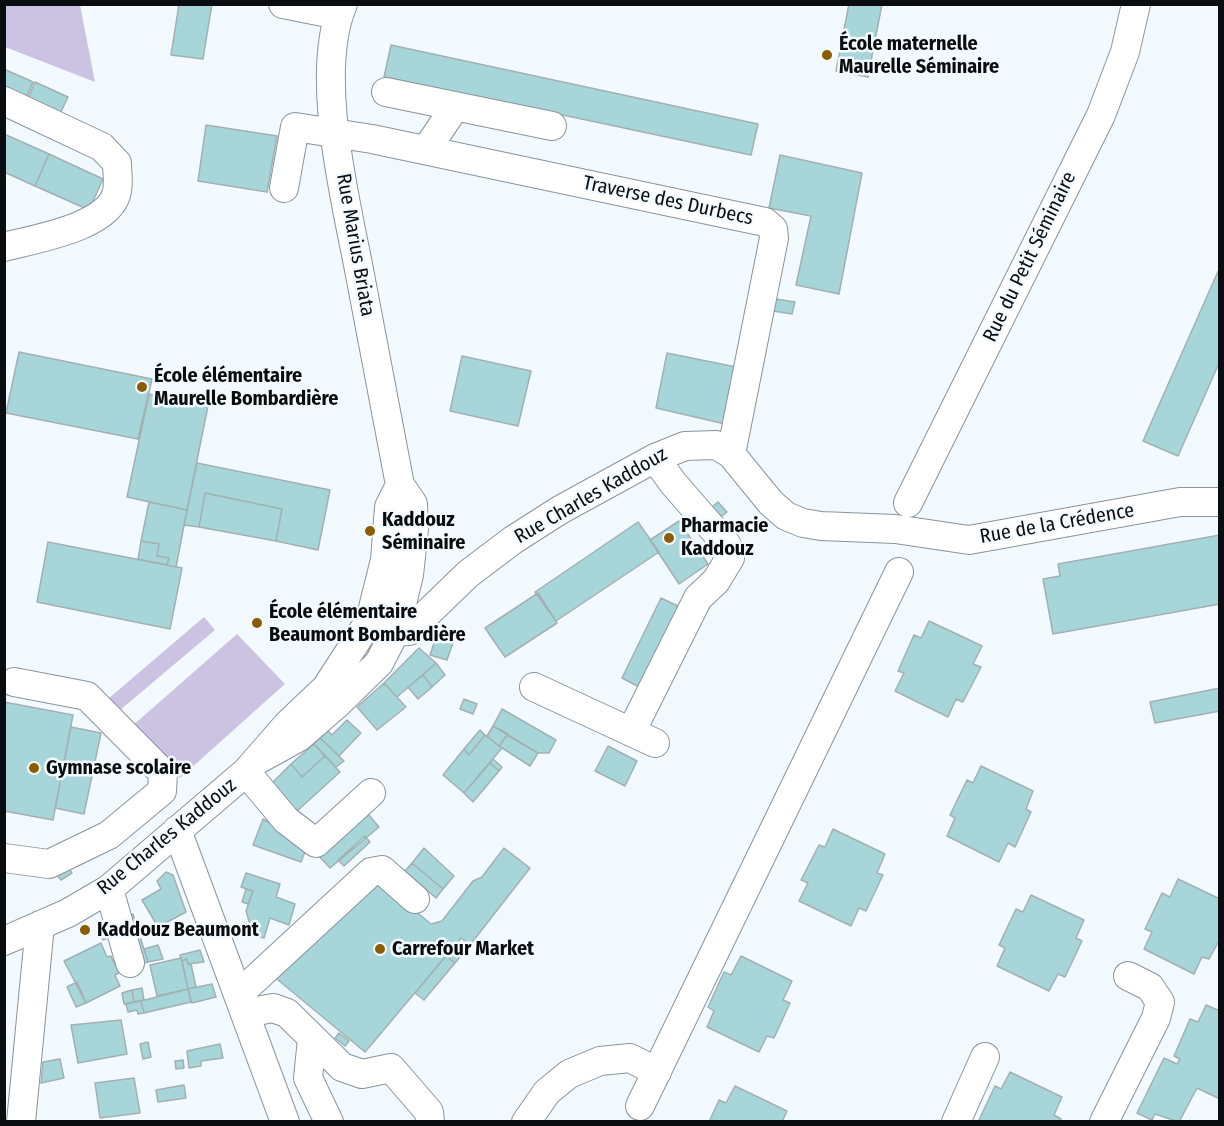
<!DOCTYPE html>
<meta charset="utf-8">
<style>
body{margin:0}
#map{position:relative;width:1224px;height:1126px;overflow:hidden;background:#f3faff;font-family:"Fira Sans Condensed",sans-serif}
canvas{display:block}
.frame{position:absolute;inset:0;border:6px solid #090d0f;pointer-events:none}
</style>
<div id="map">
<canvas width="1224" height="1126"></canvas>
<div class="frame"></div>
</div>
<script>
const context = document.querySelector('canvas').getContext('2d');
context.lineJoin = 'round';
function paint(path, color) {
  context.fillStyle = color;
  context.fill(path, 'evenodd');
}
function strokePath(path, color, width, dash) {
  context.strokeStyle = color;
  context.lineWidth = width;
  context.lineCap = dash ? 'butt' : 'round';
  context.setLineDash(dash || []);
  context.stroke(path);
}
function label(font, color, halo, rows, align = 'center') {
  context.font = font + ' "Fira Sans Condensed",sans-serif';
  context.lineWidth = 5;
  context.setLineDash([]);
  context.textBaseline = 'middle';
  context.strokeStyle = halo;
  context.fillStyle = color;
  for (const [text, x, y, turn = 0] of rows) {
    context.save();
    context.translate(x, y);
    context.rotate((+turn || 0) * Math.PI / 180);
    context.textAlign = isNaN(turn) ? turn : align;
    if (halo) context.strokeText(text, 0, 0);
    context.fillText(text, 0, 0);
    context.restore();
  }
}
const green = new Path2D(`
 M4,5H80L95,82L5,47Z
 M204,617L215,630L119,711L108,699Z
 M237,634L285,684L180,778L131,727Z`);
const building = new Path2D(`
 M179,4H212L203,59L171,55Z
 M849,4H882L868,77L836,71Z
 M391,45L758,124L751,155L384,77Z
 M4,69L33,82L25,100L4,90Z
 M35,82L68,97L59,116L27,100Z
 M206,125L277,136L267,192L198,181Z
 M4,134L49,154L35,186L4,172Z
 M49,154L103,179L89,210L35,186Z
 M780,155L862,173L839,294L796,285L811,216L769,208Z
 M1220,267V361L1178,456L1143,441Z
 M776,299L795,302L792,314L773,311Z
 M19,352L152,379L138,439L6,413Z
 M667,353L736,367L725,424L656,408Z
 M462,356L531,371L518,426L450,411Z
 M149,394L208,406L187,510L127,497Z
 M197,463L330,490L318,550L276,541L282,509L205,493L199,527L184,525Z
 M205,493L282,509L276,541L199,527Z
 M149,502L187,510L176,567L167,565L169,558L157,556L159,544L141,541Z
 M718,502L727,512L717,520L708,510Z
 M679,521L708,564L679,584L650,540Z
 M638,522L659,552L556,621L535,592Z
 M1220,535V604L1053,634L1043,579L1060,576L1058,564Z
 M141,541L159,544L157,556L169,558L167,565L138,559Z
 M48,542L182,568L170,629L37,602Z
 M538,593L557,623L505,657L485,628Z
 M661,598L680,607L641,688L622,678Z
 M929,621L982,646L973,664L981,667L963,702L956,699L948,717L895,691L904,673L898,671L914,635L921,638Z
 M440,625L457,631L447,660L430,655Z
 M419,648L436,663L397,697L384,683Z
 M436,663L445,675L432,687L423,675Z
 M423,675L432,687L418,699L408,687Z
 M384,683L406,707L377,730L357,707Z
 M1220,688V711L1155,723L1150,702Z
 M464,699L477,704L473,714L460,709Z
 M4,702L73,715L53,820L4,811Z
 M502,709L556,740L549,753H538L493,726Z
 M347,720L361,733L339,756L320,738L328,731L332,735Z
 M493,726L508,734L499,746L487,736Z
 M71,727L101,733L84,814L55,808Z
 M480,730L485,735L469,755L464,749Z
 M485,735L502,748L464,793L443,775L464,749L469,755Z
 M507,735L538,753L530,766L499,746Z
 M320,738L344,761L336,767L314,744Z
 M314,744L325,756L302,777L291,764Z
 M608,746L637,761L625,786L595,771Z
 M325,756L340,772L296,812L272,783L291,764L302,777Z
 M493,759L502,767L499,771L490,763Z
 M490,763L499,771L473,802L464,793Z
 M981,766L1033,791L1026,809L1031,812L1015,847L1008,843L999,862L947,836L955,818L950,815L967,780L973,783Z
 M363,808L379,827L330,868L315,852Z
 M263,819L308,844L301,862L253,845Z
 M833,829L885,854L877,873L883,875L866,911L859,908L851,926L799,901L808,883L801,880L819,845L825,847Z
 M365,836L370,842L344,866L338,860Z
 M424,848L454,876L443,889L412,863Z
 M504,848L530,868L470,945L461,938L456,945L464,952L455,963L446,956L365,1052L272,975L375,878L431,924L442,921L473,881L482,877Z
 M412,863L443,889L436,898L405,871Z
 M68,866L72,873L61,880L56,874Z
 M166,872L173,875L186,912L158,927L142,900L161,889L157,881Z
 M246,873L280,884L276,897L295,904L289,925L270,918L264,938L253,935L246,911L253,891L241,887Z
 M1178,879L1220,899V939L1209,959L1202,957L1194,974L1144,949L1152,932L1145,929L1162,893L1170,897Z
 M246,889L253,891L248,904L242,902Z
 M1031,895L1084,920L1076,938L1082,941L1065,977L1058,974L1049,991L997,966L1005,948L999,945L1016,909L1023,912Z
 M133,914L148,962L136,965L125,915Z
 M108,925L114,935L103,940L99,930Z
 M101,943L107,957L111,956L119,973L115,975L120,986L86,1003L64,961Z
 M158,945L163,959L148,962L144,949Z
 M200,950L204,962L188,964L187,959L182,961L180,955Z
 M446,956L455,963L424,1000L415,993Z
 M741,956L792,981L783,1000L790,1003L774,1038L767,1036L759,1052L707,1027L714,1011L708,1007L724,972L731,975Z
 M181,958L188,989L157,996L150,965Z
 M187,959L188,964H191L196,987L188,989L182,961Z
 M77,982L86,1003L76,1007L67,987Z
 M212,984L216,997L192,1003L188,989Z
 M142,988L144,1000L134,1002L132,990Z
 M188,989L191,1002L144,1013L141,1001Z
 M132,990L134,1002L124,1004L122,993Z
 M141,1001L144,1013L138,1014L137,1010L128,1012L126,1004Z
 M1206,1005L1220,1011V1099L1197,1088L1179,1122L1155,1114L1152,1120L1137,1113L1164,1058L1177,1064L1180,1059L1174,1056L1190,1019L1198,1022Z
 M121,1020L127,1054L78,1063L71,1025Z
 M339,1033L349,1041L345,1046L335,1038Z
 M148,1042L151,1057L143,1059L140,1044Z
 M220,1044L223,1058L201,1061V1066L189,1068L187,1051Z
 M60,1059L64,1078L41,1083L43,1062Z
 M183,1060L184,1068L176,1069L175,1061Z
 M1010,1072L1062,1097L1054,1115L1061,1119L1060,1122H978L995,1086L1001,1089Z
 M134,1078L140,1113L100,1118L95,1083Z
 M184,1085L186,1098L158,1102L156,1090Z
 M735,1086L787,1111L782,1122H709L719,1100L726,1103Z`);
const minor = new Path2D(`
 M283,4L338,15
 M386,92L552,126
 M4,101L102,147L117,163C117,172 119,182 117,191C111,227 34,239 4,247
 M426,150L455,107
 M284,188L295,127L372,139L765,222L773,229L774,238L731,454
 M908,503L1101,115L1125,52L1136,4
 M370,620L395,632L409,631L468,574L513,540L560,510L655,458L685,446L716,445L731,454L771,503L786,516L803,523L821,526L895,529L969,540L1180,502H1220
 M534,687L655,743
 M631,732L698,598L716,581L730,558L727,545L673,483L655,458
 M261,758L299,737L336,705L379,663L395,632L409,575L414,529L413,504L400,485C386,415 373,345 360,275C346,200 313,75 343,4
 M246,772L286,820L316,843L371,793
 M177,830L285,1122
 M4,858L49,864L109,835L162,791L163,773L87,696L14,682
 M109,889L130,963
 M4,941L68,913L109,889L246,772L287,725L326,688L370,620L385,560L389,507L400,485
 M239,994L371,872L382,870L415,899
 M246,1013L273,1008L287,1013L342,1067L362,1074L391,1068L429,1112L430,1122
 M312,1039L308,1078L329,1122
 M640,1106L899,572
 M21,1122L40,925
 M526,1122L547,1092L569,1074L600,1061L630,1058L657,1072
 M956,1122L985,1057
 M1104,1122L1156,1018L1160,1002L1150,987L1128,976`);
const markers = [
 [827,55,6,"#8b5d02"],
 [142,387,6,"#8b5d02"],
 [370,531,6,"#8b5d02"],
 [669,538,6,"#8b5d02"],
 [257,623,6,"#8b5d02"],
 [34,768,6,"#8b5d02"],
 [85,930,6,"#8b5d02"],
 [380,949,6,"#8b5d02"]
];
const poiNames = [
 ["École maternelle",839,44],
 ["Maurelle Séminaire",839,67],
 ["École élémentaire",154,376],
 ["Maurelle Bombardière",154,399],
 ["Kaddouz",382,520],
 ["Séminaire",382,543],
 ["Pharmacie",681,526],
 ["Kaddouz",681,549],
 ["École élémentaire",269,612],
 ["Beaumont Bombardière",269,635],
 ["Gymnase scolaire",46,768],
 ["Kaddouz Beaumont",97,930],
 ["Carrefour Market",392,949]
];
const streetNames = [
 ["Traverse des Durbecs",668,201,12],
 ["Rue Marius Briata",355,245,80],
 ["Rue du Petit Séminaire",1030,257,-64],
 ["Rue Charles Kaddouz",591,496,-30],
 ["Rue de la Crédence",1057,524,-10],
 ["Rue Charles Kaddouz",167,837,-39]
];
paint(green, '#ccc3e3');
paint(building, '#a7d6da');
strokePath(building, '#a2b0b2', 1.5);
strokePath(minor, '#89949b', 30);
strokePath(minor, '#fff', 28);
for (const [x, y, r, color] of markers) {
  const dot = new Path2D();
  dot.arc(x, y, r, 0, 2 * Math.PI);
  context.fillStyle = color;
  context.fill(dot);
  strokePath(dot, '#f3faff', 2);
}
label('bold 20px', '#090d0f', '#f3faff', poiNames, 'left');
label('20px', '#090d0f', '#f3faff', streetNames);
</script>
